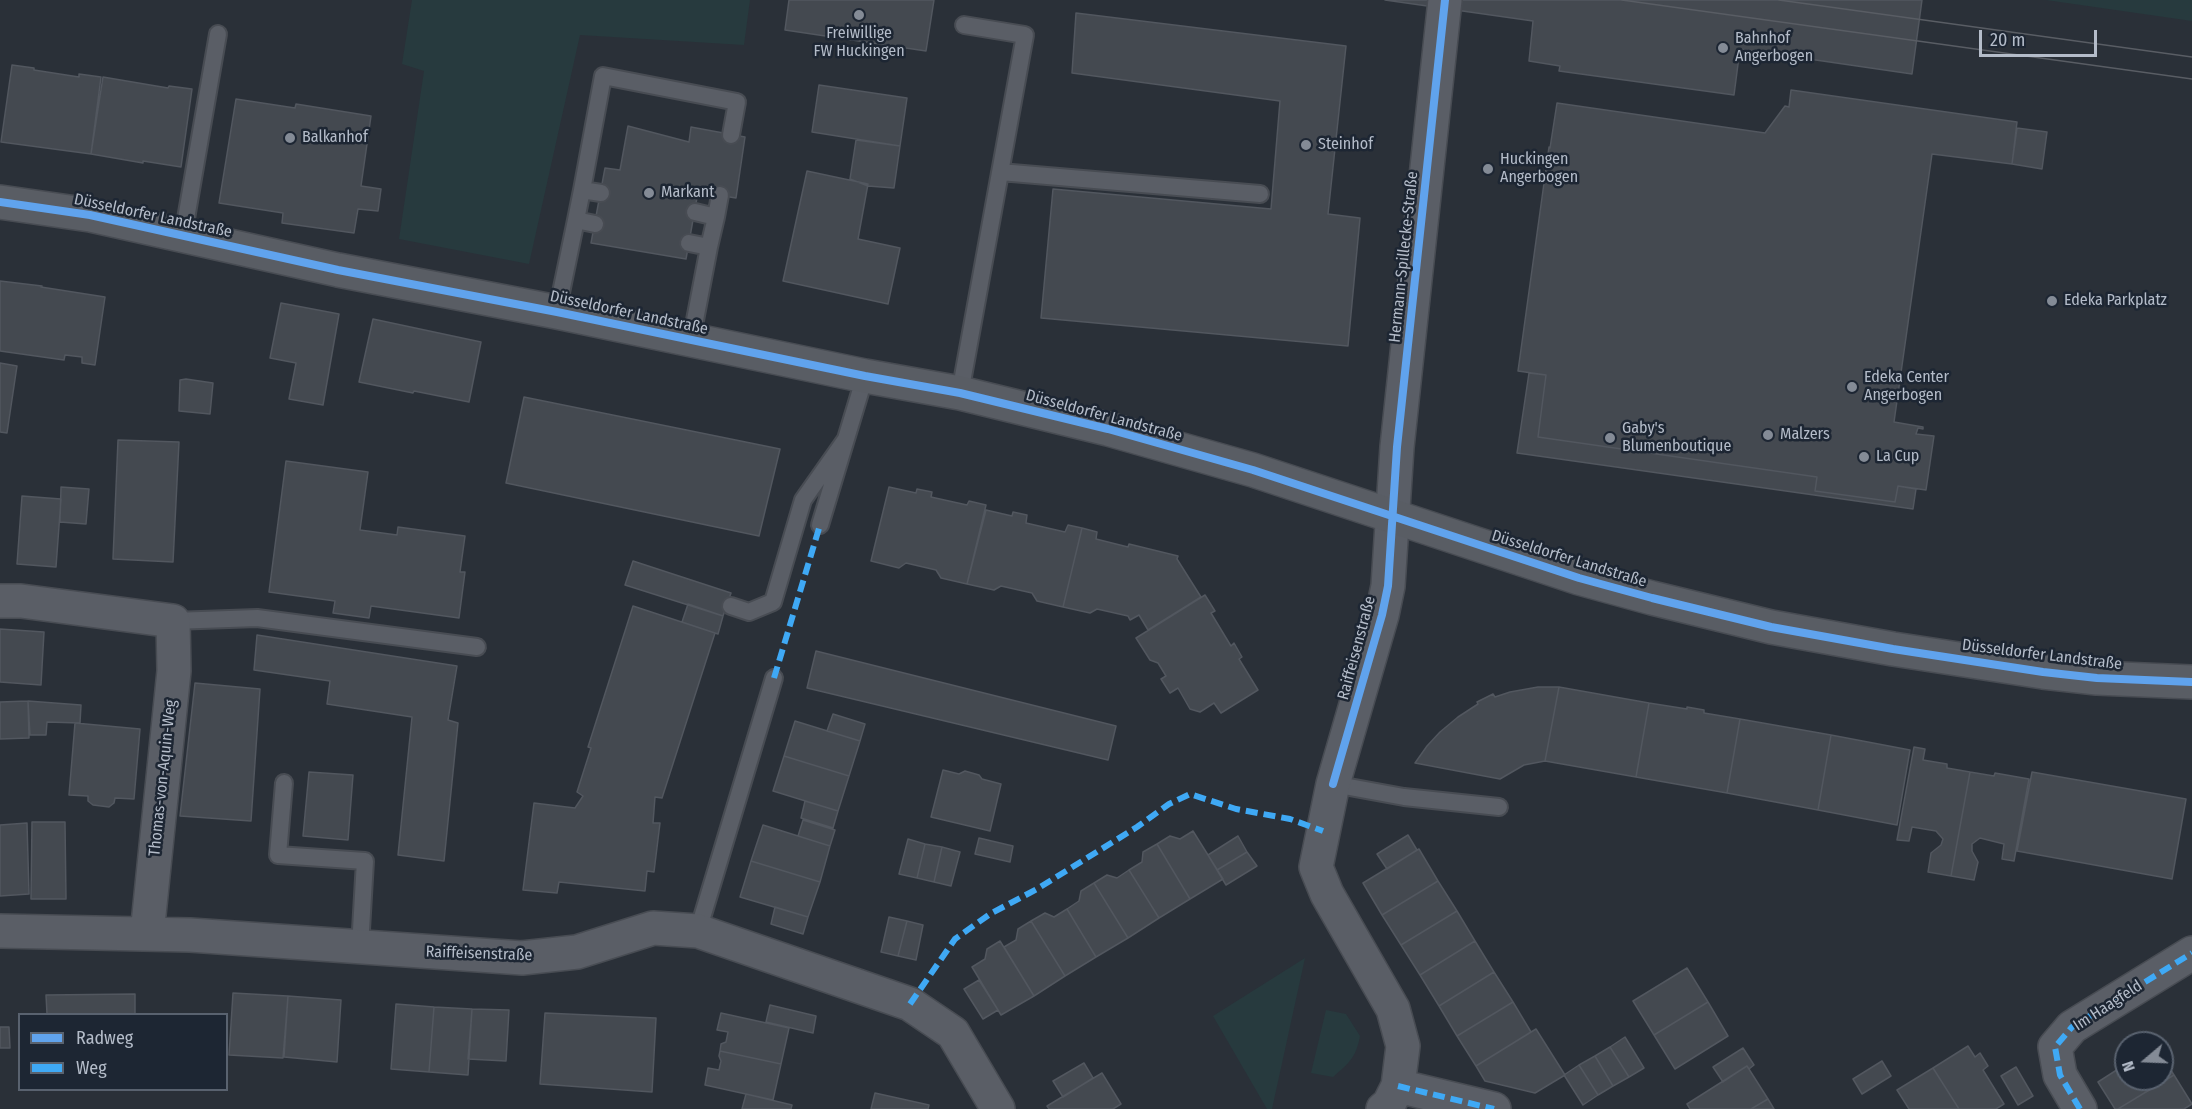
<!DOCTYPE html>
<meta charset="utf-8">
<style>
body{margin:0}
#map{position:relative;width:2192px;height:1109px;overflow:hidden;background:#2a3038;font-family:"Fira Sans Condensed",sans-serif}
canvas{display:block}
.legend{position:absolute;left:18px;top:1013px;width:210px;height:78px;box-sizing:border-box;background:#1d2633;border:2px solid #59626f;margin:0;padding:8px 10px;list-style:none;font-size:18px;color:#b4bcc9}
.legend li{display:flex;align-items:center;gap:12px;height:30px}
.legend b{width:30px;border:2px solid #59626f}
.north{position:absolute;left:2114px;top:1031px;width:60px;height:60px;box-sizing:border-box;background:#1d2633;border:2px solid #59626f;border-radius:50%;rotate:251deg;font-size:16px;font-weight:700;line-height:24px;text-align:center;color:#b4bcc9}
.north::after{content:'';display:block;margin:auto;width:21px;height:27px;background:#848b96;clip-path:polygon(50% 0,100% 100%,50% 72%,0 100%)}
.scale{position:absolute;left:1979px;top:30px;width:118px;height:27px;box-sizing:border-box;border:3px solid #b4bcc9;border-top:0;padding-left:8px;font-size:18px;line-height:21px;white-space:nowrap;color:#b4bcc9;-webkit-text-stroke:4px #1d2633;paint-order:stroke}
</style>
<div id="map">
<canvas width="2192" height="1109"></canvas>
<ul class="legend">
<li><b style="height:8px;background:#60a3ed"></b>Radweg</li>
<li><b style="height:8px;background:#3fa9f5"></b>Weg</li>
</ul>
<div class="north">N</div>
<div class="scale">20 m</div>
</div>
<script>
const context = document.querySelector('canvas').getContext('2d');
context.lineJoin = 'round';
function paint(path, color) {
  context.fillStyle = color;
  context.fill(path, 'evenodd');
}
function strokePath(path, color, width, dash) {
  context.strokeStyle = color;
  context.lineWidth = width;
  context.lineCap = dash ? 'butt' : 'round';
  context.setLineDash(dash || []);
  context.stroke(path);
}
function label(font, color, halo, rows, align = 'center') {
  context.font = font + ' "Fira Sans Condensed",sans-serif';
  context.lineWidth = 5;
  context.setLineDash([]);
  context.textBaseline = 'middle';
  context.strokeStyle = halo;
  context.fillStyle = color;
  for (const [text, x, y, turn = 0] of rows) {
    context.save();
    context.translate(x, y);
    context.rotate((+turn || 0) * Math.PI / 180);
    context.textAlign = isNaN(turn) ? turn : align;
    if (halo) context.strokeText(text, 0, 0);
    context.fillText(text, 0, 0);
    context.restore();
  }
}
const green = new Path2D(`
 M412,0H750L744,45L580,35L529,264L399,239L424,71L402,64Z
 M2046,0H2192V21Z
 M1305,958L1272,1109H1267L1213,1016Z
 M1326,1010L1346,1014L1360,1036C1356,1058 1349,1063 1333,1077L1311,1073Z`);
const building = new Path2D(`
 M789,0H934L926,51L785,30Z
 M1385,0H1922L1912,74L1740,49L1734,95L1559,71L1560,66L1529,61L1533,21Z
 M1076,13L1346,46L1328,214L1360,218L1348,346L1041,318L1053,189L1271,209L1280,101L1072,73Z
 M12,65L34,68V70L79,77V74L101,77L91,154L1,142Z
 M103,77L168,88L169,86L192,89L181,167L143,161V163L91,154Z
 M819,85L907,98L900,146L812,132Z
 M1791,90L2017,122L2012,164L1932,154L1894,422L1923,427V429L1918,428L1916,434L1934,436L1926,490L1898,486L1895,502L1815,491L1817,477L1538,437L1546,375L1518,371L1549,147L1550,148L1557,103L1765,133L1785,106L1789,107Z
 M236,99L295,108L296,104L371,116L361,186L381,189L378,211L358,209L354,233L282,223L283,213L219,203Z
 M628,126L689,142L691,127L745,137L736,198L698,192L686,259L591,243L605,168L620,170Z
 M2017,128L2047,132L2042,169L2012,164Z
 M856,140L900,146L894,188L868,186L850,179Z
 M807,171L868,184L858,239L900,248L888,304L783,281Z
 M0,281L42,286L41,287L105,297L95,365L82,363V357L65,355L64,360L0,351Z
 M281,303L339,314L323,405L289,399L296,363L270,358Z
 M373,319L481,342L469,402L414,391L413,393L359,382Z
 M0,363L17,366L7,433L0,432Z
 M1529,373L1546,375L1538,437L1817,477L1815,491L1895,502L1898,486L1916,489L1913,509L1517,453Z
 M186,379L213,383L210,414L179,411L180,380Z
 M524,397L780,449L759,536L506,483Z
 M118,440L179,442L173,562L113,559Z
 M286,461L368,472L360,530L397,535L398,527L465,536L460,572H465L459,618L371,606L369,618L333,613L335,601L269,592Z
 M61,487L89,489L86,524L60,522Z
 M889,487L916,493L917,489L932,492L931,497L967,505L969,501L986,505L967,584L941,578L936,570L906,563L899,568L871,561Z
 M22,496L61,499L56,567L17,564Z
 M986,510L1012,516L1013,512L1027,515L1026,523L1065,532L1068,525L1082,528L1063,607L1037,601L1032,593L1001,586L994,590L967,584Z
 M1082,528L1097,532L1096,539L1128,547L1129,544L1178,556L1177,559L1201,597L1148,630L1139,615L1130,620L1128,616L1097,609L1090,613L1063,607Z
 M633,561L731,593L723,616L625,585Z
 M1205,595L1215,611L1211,613L1231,646L1234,643L1242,657L1239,659L1258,690L1221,713L1214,703L1200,712L1190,709L1178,688L1170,693L1161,679L1166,676L1158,663L1150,660L1136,638Z
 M688,604L723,616L718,634L682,622Z
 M633,606L715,633L662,798L655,797L653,823H660L654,872L647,871L645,891L559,882L557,893L523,890L534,803L575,808L583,796L577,792L591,748L588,747Z
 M0,629L44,632L41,685L0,682Z
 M257,635L457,666L448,720L458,723L444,861L398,855L412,717L327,704L330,681L254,670Z
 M816,651L1116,726L1108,760L807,688Z
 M195,683L260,689L251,821L180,816Z
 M1538,687H1559L1545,761L1524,765L1500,779L1415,763L1427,746L1440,732L1458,717L1478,704L1477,702L1493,694L1495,697L1510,692Z
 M1559,687L1649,703L1636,777L1545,761Z
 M28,701L29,738L0,739V702Z
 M28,701L81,705L80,723L47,722L46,735H30Z
 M1649,703L1687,709V707L1704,710V713L1740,719L1727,793L1636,777Z
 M833,714L865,724L860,741L827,731Z
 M1740,719L1831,735L1818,810L1727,793Z
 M795,721L860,741L849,776L784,756Z
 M75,723L140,729L134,799L115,798L114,803L109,807L93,805L88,801V796L69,795Z
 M1831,735L1910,750L1897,825L1818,810Z
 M1914,747L1925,749L1923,760L1947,764V768L1970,772L1951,876L1928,872L1931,853L1941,845L1943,839L1936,831L1912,827L1909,841L1897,840Z
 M784,756L849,776L838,811L773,791Z
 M943,770L959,774L965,771L979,775L982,779L1001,784L990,831L931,817Z
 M309,772L353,775L348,840L303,836Z
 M1970,772L1994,776L1995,773L2029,779L2014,861L2002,859L2004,844L1980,838L1972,844V851L1978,862L1974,880L1951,876Z
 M2032,772L2186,799L2172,879L2017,851Z
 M805,801L838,811L833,828L801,818Z
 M803,820L835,830L830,846L798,836Z
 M32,822H65L66,899H31Z
 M27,823L29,894L0,896V825Z
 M763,825L830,846L820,882L751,861Z
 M1193,831L1223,879L1190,899L1157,844L1170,836L1180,839Z
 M1408,835L1417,850L1387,869L1377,854Z
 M1238,836L1247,852L1217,870L1208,855Z
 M979,838L1013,846L1010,862L975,854Z
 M908,839L925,844L917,878L899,874Z
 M925,844L942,847L934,882L917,878Z
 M1157,844L1190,899L1159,918L1129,870L1142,862L1143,852Z
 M942,847L960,852L951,886L934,882Z
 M1419,849L1438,881L1382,915L1363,883Z
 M1247,852L1257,866L1226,885L1217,870Z
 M751,861L820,882L808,917L740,897Z
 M1129,870L1159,918L1128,938L1094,883L1107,875L1117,878Z
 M1438,881L1457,911L1401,945L1382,915Z
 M1094,883L1128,938L1096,957L1067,909L1079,901L1081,891Z
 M775,907L808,917L803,934L771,924Z
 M1067,909L1096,957L1065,976L1031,921L1045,913L1054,917Z
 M1457,911L1475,941L1420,975L1401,945Z
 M889,917L907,921L898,956L881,952Z
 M907,921L923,925L916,960L898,956Z
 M1031,921L1065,976L1034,996L1004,947L1016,940L1018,929Z
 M1000,941L1034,996L1001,1015L972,967L985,959L987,949Z
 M1475,941L1494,972L1439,1006L1420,975Z
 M1687,968L1708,1002L1654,1035L1633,1001Z
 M1494,972L1513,1002L1457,1036L1439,1006Z
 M979,980L998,1010L983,1019L964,989Z
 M233,993L288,996L283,1058L229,1055Z
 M135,994V1014H47L46,995Z
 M288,996L341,1000L337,1062L284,1057Z
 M1513,1002L1531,1032L1476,1066L1457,1036Z
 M1708,1002L1728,1036L1675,1069L1654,1035Z
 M396,1004L434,1007L429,1072L391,1069Z
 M770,1005L816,1016L813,1033L766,1022Z
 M434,1007L472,1009L468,1075L429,1072Z
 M472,1009L509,1010L506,1061L468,1059Z
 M545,1013L656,1018L652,1092L540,1084Z
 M721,1013L789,1028L781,1064L720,1051L721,1044L726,1042L728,1032L717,1030Z
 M0,1027H9L10,1048H0Z
 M1536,1029L1565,1075L1535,1093L1485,1081L1476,1066Z
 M1625,1037L1644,1068L1629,1077L1610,1047Z
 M1968,1046L1975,1057L1980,1053L1988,1066L1983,1070L2004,1104L1996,1109H1959L1933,1068Z
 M1610,1047L1629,1077L1613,1086L1595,1056Z
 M1743,1048L1754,1065L1749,1069L1747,1066L1723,1082L1713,1067Z
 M720,1051L781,1064L773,1100L705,1085L708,1068L719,1070L721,1061L719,1056Z
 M1595,1056L1613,1086L1598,1095L1579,1065Z
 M2162,1056L2174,1075L2118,1109H2115L2098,1082L2126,1064V1079H2162Z
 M1882,1061L1891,1076L1862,1094L1853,1079Z
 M1084,1063L1093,1078L1063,1097L1053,1081Z
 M1579,1065L1598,1095L1583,1105L1564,1075Z
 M1747,1066L1768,1099L1751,1109H1690L1687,1104Z
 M2016,1067L2033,1096L2018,1105L2001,1076Z
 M1933,1068L1959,1109H1909L1897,1090Z
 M1102,1073L1121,1104L1113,1109H1049L1047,1106Z
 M2174,1075L2192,1104L2184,1109H2118Z
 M875,1093L929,1105L928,1109H871Z
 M746,1094L792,1105L791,1109H742Z
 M1768,1099L1774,1109H1751Z`);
const lane = new Path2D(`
 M1000,172L1260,194
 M582,190L603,76L737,102L731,135
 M695,212L716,217L709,247
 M716,217L720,195
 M576,220L582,190L601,193
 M183,236L218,34
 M689,243L709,247L691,341
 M557,312L576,220L595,224
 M960,393L1025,35L964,25
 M820,525L865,376
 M731,606L749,612L773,602L803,500L846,439
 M173,621L257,618L477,647
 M284,783L278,855L365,861L360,947
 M1333,784L1404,797L1499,807
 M698,931L774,678`);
const street = new Path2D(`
 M0,601H21L173,621L174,671L147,934
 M0,931L190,935L522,958L577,952L653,928L698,931L910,1004L953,1033L998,1109
 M1398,1086L1494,1109
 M1383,1109L1389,1104L1398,1086L1403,1046L1393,1009L1327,894L1316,867L1333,784L1382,615L1388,586L1397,447L1445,0
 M2080,1109L2060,1075L2055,1047L2072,1027L2192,953`);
const secondary = new Path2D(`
 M0,202L90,215L338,270L557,312L865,376L960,393L1108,429L1253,470L1579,578L1652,598L1771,627L1893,649L2043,672L2097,678L2192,682`);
const tram = new Path2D(`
 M1622,0L2192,79
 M1779,0L2192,57`);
const quiet = new Path2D(`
 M774,678L820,525
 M910,1004L955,939L990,914L1037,889L1137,827L1169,804L1190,794L1236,809L1290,819L1323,831
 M1398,1086L1494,1109
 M2080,1109L2060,1075L2055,1047L2072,1027L2192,953`);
const cycleway = new Path2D(`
 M0,202L90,215L338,270L557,312L865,376L960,393L1108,429L1253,470L1579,578L1652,598L1771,627L1893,649L2043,672L2097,678L2192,682
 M1333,784L1382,615L1388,586L1397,447L1445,0`);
const markers = [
 [859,15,6,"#848b96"],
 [1723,48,6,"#848b96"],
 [290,138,6,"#848b96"],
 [1306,145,6,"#848b96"],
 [1488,169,6,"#848b96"],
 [649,193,6,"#848b96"],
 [2052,301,6,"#848b96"],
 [1852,387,6,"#848b96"],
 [1768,435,6,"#848b96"],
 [1610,438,6,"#848b96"],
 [1864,457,6,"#848b96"]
];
const poiNames = [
 ["Freiwillige",859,34,"center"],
 ["FW Huckingen",859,52,"center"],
 ["Bahnhof",1735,39],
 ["Angerbogen",1735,57],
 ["Balkanhof",302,138],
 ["Steinhof",1318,145],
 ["Huckingen",1500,160],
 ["Angerbogen",1500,178],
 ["Markant",661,193],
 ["Edeka Parkplatz",2064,301],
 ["Edeka Center",1864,378],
 ["Angerbogen",1864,396],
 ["Gaby's",1622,429],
 ["Blumenboutique",1622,447],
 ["Malzers",1780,435],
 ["La Cup",1876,457]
];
const streetNames = [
 ["Düsseldorfer Landstraße",153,216,12],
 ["Hermann-Spillecke-Straße",1404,257,-84],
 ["Düsseldorfer Landstraße",629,313,12],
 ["Düsseldorfer Landstraße",1104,416,15],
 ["Düsseldorfer Landstraße",1569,559,17],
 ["Raiffeisenstraße",1357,648,-75],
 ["Düsseldorfer Landstraße",2042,655,7],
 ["Thomas-von-Aquin-Weg",163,778,-84],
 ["Raiffeisenstraße",479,954,2],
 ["Im Haagfeld",2108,1006,-33]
];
paint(green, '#273a3e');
paint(building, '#444950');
strokePath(building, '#52575f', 1.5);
strokePath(lane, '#484c53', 20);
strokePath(street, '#484c53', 36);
strokePath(secondary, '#484c53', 36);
strokePath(lane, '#5a5e66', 16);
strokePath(street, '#5a5e66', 33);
strokePath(secondary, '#595d64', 33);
strokePath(tram, '#595d64', 1.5);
strokePath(quiet, '#3fa9f5', 6, [12, 6]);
strokePath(cycleway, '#60a3ed', 8);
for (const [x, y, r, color] of markers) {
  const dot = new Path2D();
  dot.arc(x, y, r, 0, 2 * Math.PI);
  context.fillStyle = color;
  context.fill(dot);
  strokePath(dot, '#1d2633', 2);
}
label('16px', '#b4bcc9', '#1d2633', poiNames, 'left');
label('16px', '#b4bcc9', '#1d2633', streetNames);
</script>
